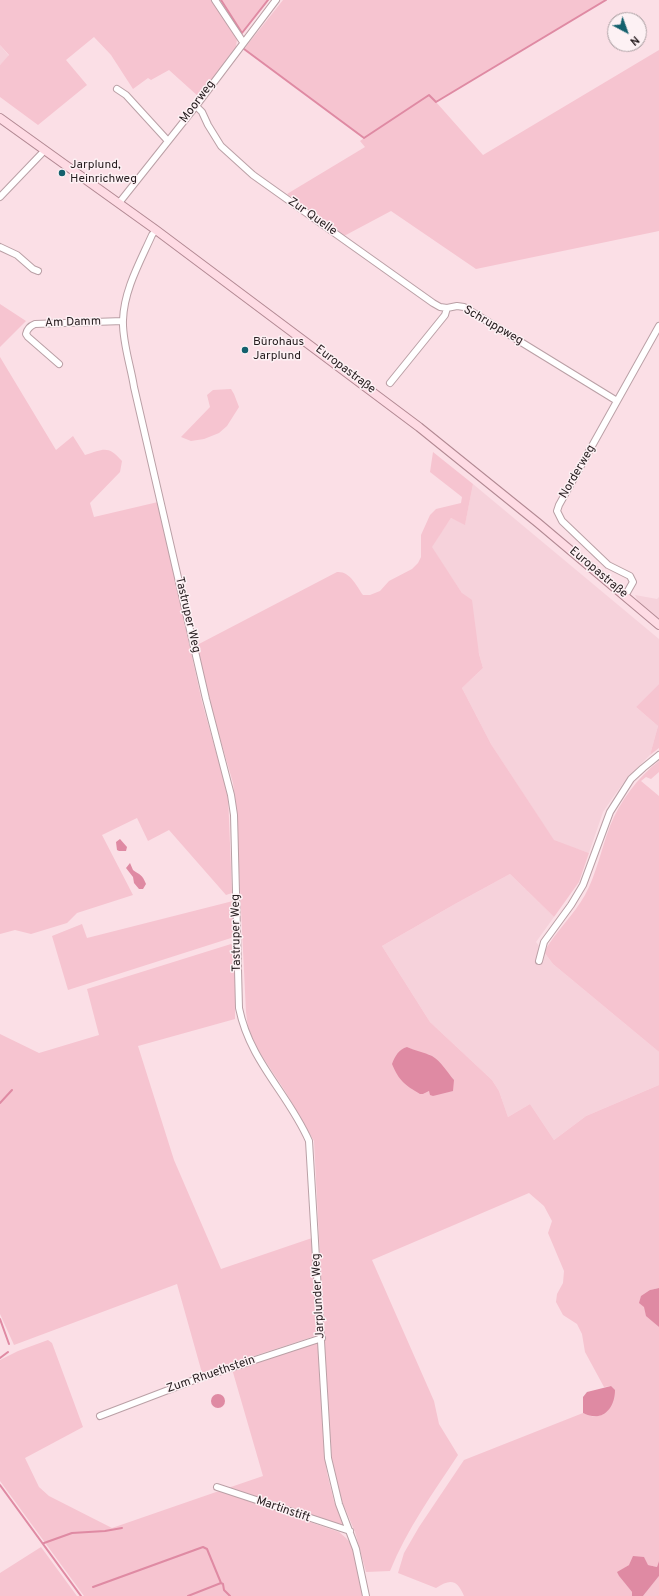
<!DOCTYPE html>
<meta charset="utf-8">
<style>
body{margin:0}
#map{position:relative;width:659px;height:1596px;overflow:hidden;background:#fbdfe6;font-family:Overpass,sans-serif}
canvas{display:block}
.north{position:absolute;left:607px;top:12px;width:40px;height:40px;box-sizing:border-box;background:#fdf1f4;border:1px solid #a79c9f;border-radius:50%;rotate:139deg;font-size:11px;font-weight:700;line-height:16px;text-align:center;color:#261d1f}
.north::after{content:'';display:block;margin:auto;width:14px;height:18px;background:#14606d;clip-path:polygon(50% 0,100% 100%,50% 72%,0 100%)}
</style>
<div id="map">
<canvas width="659" height="1596"></canvas>
<div class="north">N</div>
</div>
<script>
const context = document.querySelector('canvas').getContext('2d');
context.lineJoin = 'round';
function paint(path, color) {
  context.fillStyle = color;
  context.fill(path, 'evenodd');
}
function strokePath(path, color, width, dash) {
  context.strokeStyle = color;
  context.lineWidth = width;
  context.lineCap = dash ? 'butt' : 'round';
  context.setLineDash(dash || []);
  context.stroke(path);
}
function label(font, color, halo, rows, align = 'center') {
  context.font = font + ' Overpass,sans-serif';
  context.lineWidth = 3;
  context.setLineDash([]);
  context.textBaseline = 'middle';
  context.strokeStyle = halo;
  context.fillStyle = color;
  for (const [text, x, y, turn = 0] of rows) {
    context.save();
    context.translate(x, y);
    context.rotate((+turn || 0) * Math.PI / 180);
    context.textAlign = isNaN(turn) ? turn : align;
    if (halo) context.strokeText(text, 0, 0);
    context.fillText(text, 0, 0);
    context.restore();
  }
}
const built = new Path2D(`
 M0,45L9,56L0,65Z
 M473,484L659,639V684L636,707L658,726L650,755L627,778L616,793L603,812L589,853L554,841L491,744L462,688L483,668L462,593L431,547L451,518L465,524Z
 M635,595L657,599L659,597V619L638,601Z
 M510,874L554,917L536,942L553,964L659,1052V1085L586,1116L554,1140L530,1104L508,1117L499,1091L492,1080L430,1022L382,946L455,904Z`);
const green = new Path2D(`
 M0,0H212L237,39L236,47L199,97L169,70L151,80L148,78L133,89L111,55L94,37L66,60L87,85L38,125L0,97V65L9,55L0,45Z
 M221,0H269L242,33Z
 M283,0H606L436,102L483,155L659,50V231L476,269L391,211L344,236L287,194L365,147L360,141L364,138L244,49Z
 M0,304L26,321L0,347Z
 M0,357L56,450L73,436L85,455C104,449 108,445 122,461L120,472L90,503L94,517L158,502L202,702L228,795L232,893L226,895L169,830L148,841L137,818L102,835L133,895L77,913L67,923L31,934L15,930L0,934Z
 M231,389L234,394L239,407L227,426L219,433L204,439L191,441L181,437L210,407L207,395L213,390Z
 M433,452L473,484L465,525L451,518L432,547L462,593L472,600L479,654L483,668L462,688L491,744L554,840L589,853L579,882L554,917L510,874L455,904L382,946L430,1022L492,1080L499,1091L508,1117L530,1104L554,1140L586,1116L659,1085V1288L650,1290L644,1306L653,1321L659,1327V1561L657,1567L648,1565H629L618,1572L619,1576L632,1592V1596H464C457,1579 450,1579 436,1588L398,1573L404,1553L419,1527L464,1460L583,1413C595,1419 601,1417 610,1408L611,1386L604,1387L585,1352L582,1334L577,1324L563,1315L556,1302L557,1294L563,1283L564,1271L548,1233L552,1221L544,1206L529,1193L372,1260L434,1401L439,1424L458,1455C433,1493 407,1529 390,1571L366,1572L355,1532L341,1499L335,1478L330,1448L314,1141L285,1091L258,1050L248,1028L246,1012L236,807L233,783L208,697L197,645L337,572C350,571 356,585 363,595H370L380,591L389,581L412,569L418,563L421,557V535L430,515L436,509L461,503L462,497L430,472ZM407,1047L417,1052L430,1055L436,1094L433,1096L429,1091L423,1094Z
 M659,684V748L650,755L658,726L636,707Z
 M659,761V772L651,779L646,777L641,781L659,796V1052L553,964L544,952C555,932 574,915 585,895C597,873 601,849 610,826C620,801 638,777 659,761Z
 M233,901L235,903V931L231,938L68,990L52,936L82,924L87,938Z
 M231,944L235,947V1019L138,1046L174,1160L221,1269L312,1238L318,1335L202,1373L177,1284L14,1345L0,1314V1034L39,1053L99,1035L87,989Z
 M48,1340L52,1343L83,1427L25,1458L39,1487L49,1496L112,1528L219,1491L339,1532L346,1538L352,1545L364,1596H84L0,1481V1360L18,1351Z
 M319,1341L325,1454L327,1473L334,1501L343,1522L341,1525L228,1488L263,1476L232,1369Z
 M41,1547L77,1596H0V1573Z
 M659,1576V1596H643Z`);
const water = new Path2D(`
 M120,839L127,847L126,851H119L117,850L116,842Z
 M130,863L133,870C140,875 142,874 146,884L143,889H139L134,883L133,877L126,868Z
 M407,1047C415,1051 424,1052 432,1056C441,1061 447,1072 454,1080L453,1091L433,1096L430,1095L429,1091L423,1094H420C405,1085 399,1081 392,1064C395,1056 399,1049 407,1047Z
 M659,1288V1327L646,1316L644,1307L639,1303L641,1296L650,1290Z
 M611,1386L615,1390C615,1409 602,1423 583,1413V1397L587,1392Z
 M211 1401a7 7 0 1 1 14 0a7 7 0 1 1-14 0Z
 M633,1556L644,1557L648,1565L657,1567L659,1561V1576L643,1596H632V1592L619,1576L617,1572L629,1565Z`);
const stream = new Path2D(`
 M221,0L242,33L268,0
 M244,49L364,138L429,95L436,102L606,0
 M0,1103L12,1090
 M0,1319L9,1344
 M0,1358L8,1352
 M0,1485L81,1596
 M44,1543L72,1533L105,1531L122,1528
 M93,1587L203,1547L207,1549L221,1583
 M188,1596L221,1583L223,1584L224,1590L230,1596`);
const minor = new Path2D(`
 M215,0L243,42
 M117,89L126,95L168,141
 M196,106L202,112L208,125L221,146L253,175L433,303L440,307L447,308
 M0,197L45,150
 M119,203L196,106L276,0
 M156,230L152,235C140,262 124,290 123,320C122,341 131,367 134,387L206,699L231,795L234,815L239,1008C250,1062 288,1093 309,1141L328,1458L339,1504L356,1549L366,1596
 M0,247L17,255L33,269L38,271
 M59,364L28,337L26,334C27,329 30,326 35,324L123,321
 M390,383L445,315L447,308L457,306L464,307L617,401
 M625,596L633,582L630,576L608,565L562,521L557,511L559,505L659,326
 M539,961L544,942L571,905L583,885L610,812L631,779L643,768L659,755
 M100,1416L197,1379L322,1338
 M217,1487L350,1531`);
const major = new Path2D(`
 M0,118L156,230L419,427L538,523L659,625`);
const markers = [
 [62,173,4,"#14606d"],
 [245,350,4,"#14606d"]
];
const streetNames = [
 ["Moorweg",198,102,-53],
 ["Zur Quelle",312,217,35],
 ["Am Damm",73,323,-2],
 ["Schruppweg",493,326,30],
 ["Europastraße",345,370,37],
 ["Norderweg",578,472,-60],
 ["Europastraße",598,573,40],
 ["Tastruper Weg",187,615,77],
 ["Tastruper Weg",237,933,-91],
 ["Jarplunder Weg",319,1296,-93],
 ["Zum Rhuethstein",211,1375,-19],
 ["Martinstift",283,1510,19]
];
const poiNames = [
 ["Jarplund,",70,166],
 ["Heinrichweg",70,180],
 ["Bürohaus",253,343],
 ["Jarplund",253,357]
];
paint(built, '#f6d2db');
paint(green, '#f6c4d0');
paint(water, '#df8aa3');
strokePath(stream, '#df8aa3', 2);
strokePath(minor, '#baa0a6', 8);
strokePath(major, '#b28993', 10);
strokePath(minor, '#fff', 6);
strokePath(major, '#fedbe4', 8);
for (const [x, y, r, color] of markers) {
  const dot = new Path2D();
  dot.arc(x, y, r, 0, 2 * Math.PI);
  context.fillStyle = color;
  context.fill(dot);
  strokePath(dot, '#fdf1f4', 1.5);
}
label('12px', '#261d1f', '#fdf1f4', streetNames);
label('12px', '#261d1f', '#fdf1f4', poiNames, 'left');
</script>
